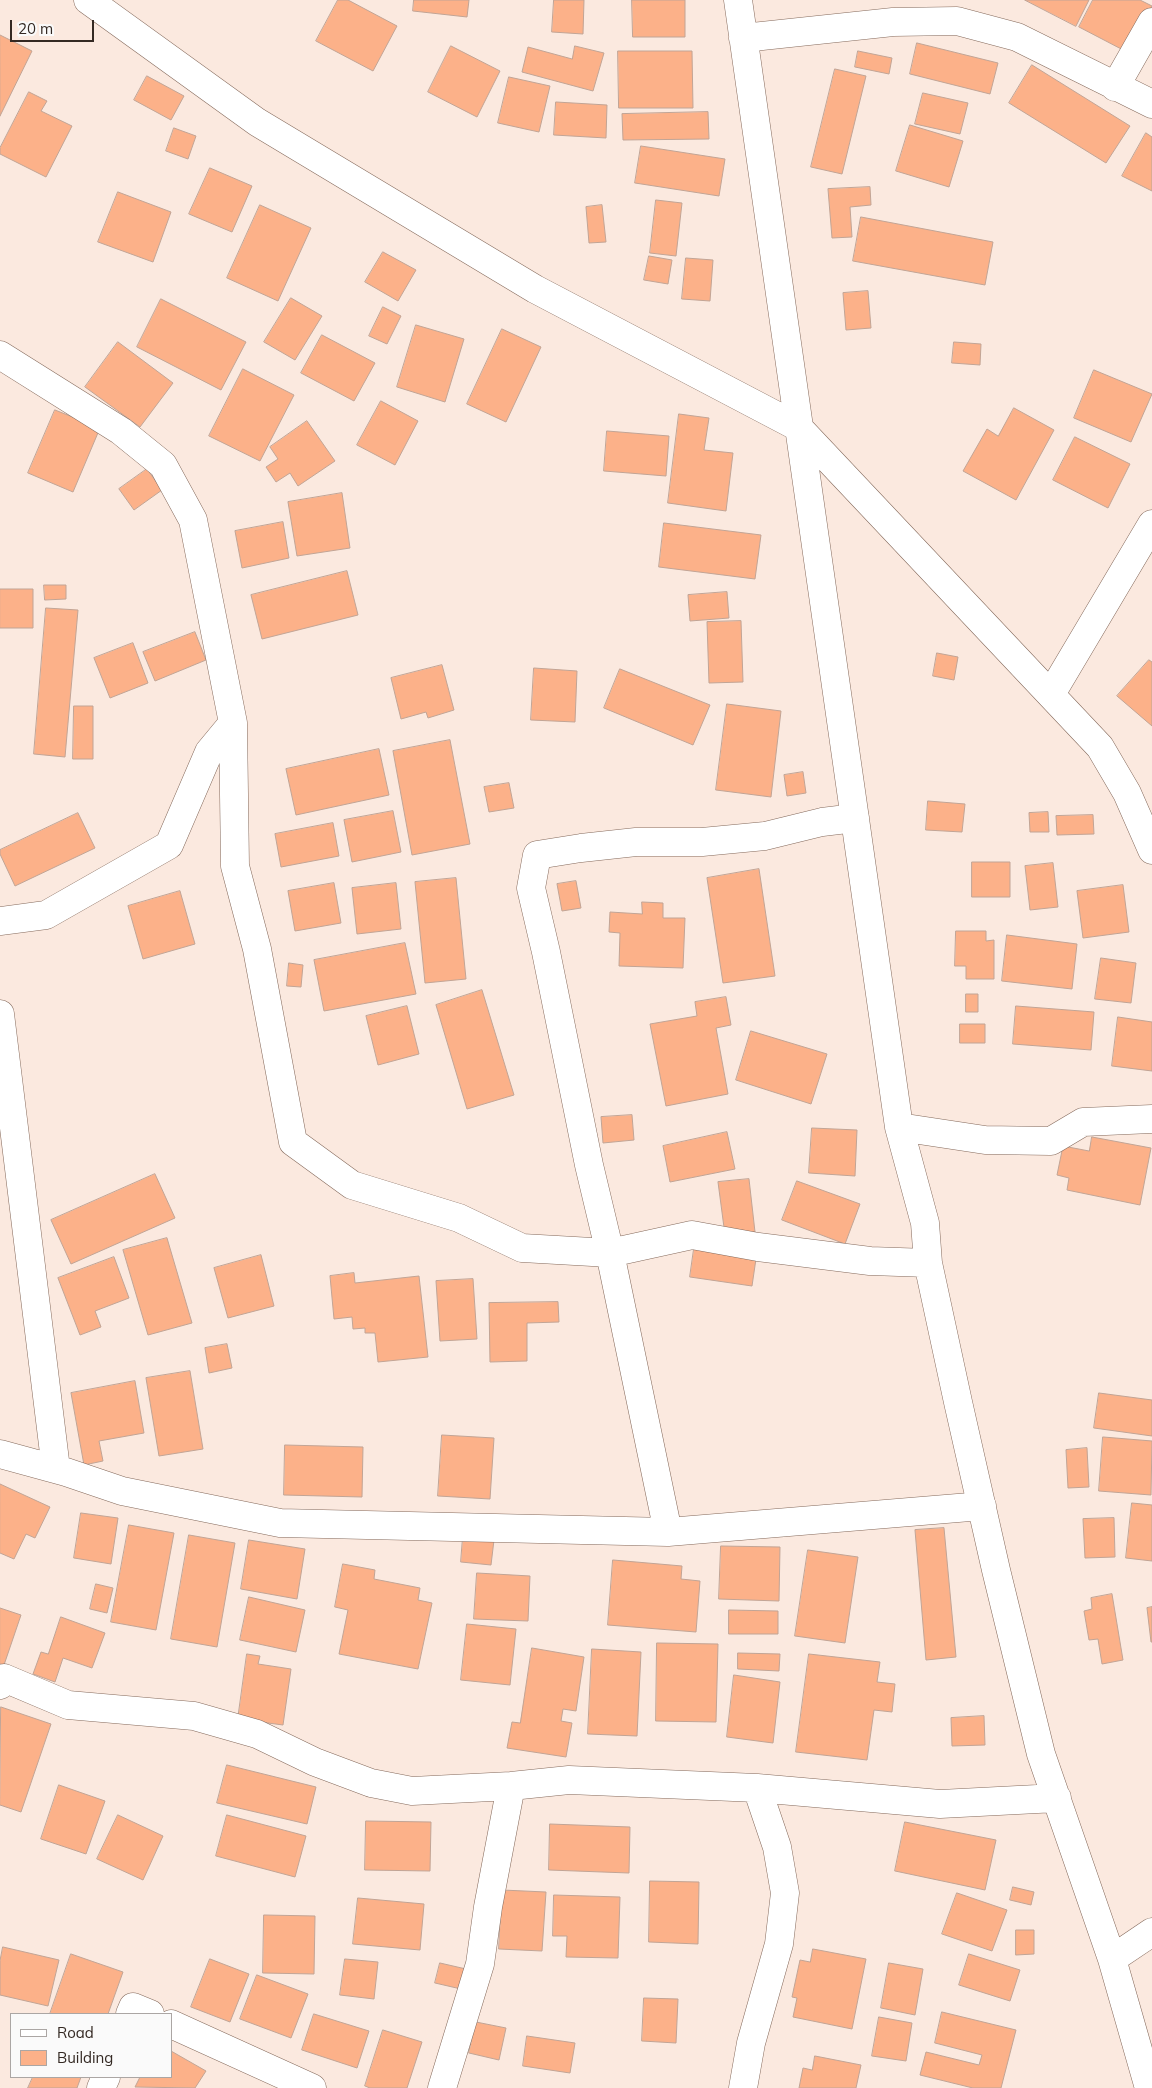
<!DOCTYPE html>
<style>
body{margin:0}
#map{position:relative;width:1152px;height:2088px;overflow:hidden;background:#fbe9df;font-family:Mulish,sans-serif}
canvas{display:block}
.legend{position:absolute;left:10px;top:2013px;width:162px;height:65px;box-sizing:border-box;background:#fafafa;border:1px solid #aba6a4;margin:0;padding:6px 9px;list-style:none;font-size:15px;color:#342923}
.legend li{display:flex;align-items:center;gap:10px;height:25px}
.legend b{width:25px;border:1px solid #aba6a4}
.scale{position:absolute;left:10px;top:20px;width:84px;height:22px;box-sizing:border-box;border:2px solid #342923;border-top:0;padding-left:6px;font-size:15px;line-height:18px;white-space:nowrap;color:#342923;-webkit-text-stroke:4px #fafafa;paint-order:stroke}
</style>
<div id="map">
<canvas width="1152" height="2088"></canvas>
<ul class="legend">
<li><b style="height:6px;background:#fff"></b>Road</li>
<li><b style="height:14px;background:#fcb189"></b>Building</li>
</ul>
<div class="scale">20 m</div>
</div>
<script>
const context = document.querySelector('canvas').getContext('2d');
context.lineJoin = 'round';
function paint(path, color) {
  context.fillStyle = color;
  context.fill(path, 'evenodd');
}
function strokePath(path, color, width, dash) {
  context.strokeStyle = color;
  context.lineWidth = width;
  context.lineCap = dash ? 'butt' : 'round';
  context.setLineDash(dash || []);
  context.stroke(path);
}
const building = new Path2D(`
 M338,0H348L397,26L373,71L316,41Z
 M414,0H469L467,17L413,11Z
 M554,0H584L583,34L552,32Z
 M632,0H685V37H633Z
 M1025,0H1089L1076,26Z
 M1093,0H1140L1152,6L1127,52L1079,27Z
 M0,35L32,51L0,116Z
 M917,43L998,63L990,94L910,74Z
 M451,46L500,71L477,117L428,92Z
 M575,46L604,53L593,91L522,72L528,47L572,59Z
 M618,51H692L693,108H619Z
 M858,51L892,58L889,74L855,67Z
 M1032,65L1130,126L1106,163L1009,103Z
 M835,69L866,76L842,174L811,167Z
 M147,76L184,96L171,120L134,100Z
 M509,77L550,86L539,132L498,123Z
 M29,92L47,101L41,111L72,126L46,177L0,154V148Z
 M923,93L968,103L960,134L915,124Z
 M556,102L607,105L606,138L554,135Z
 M708,112L709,139L623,140L622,114Z
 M910,125L963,141L949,187L896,171Z
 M174,128L196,136L188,159L166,151Z
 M1146,133L1152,137V191L1122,176Z
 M641,146L725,159L719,196L635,183Z
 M210,168L252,186L232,232L189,214Z
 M870,187L871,205L850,207L852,237L832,238L828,189Z
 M118,192L171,212L153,262L98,242Z
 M656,200L682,203L676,256L650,253Z
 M260,205L311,228L278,301L227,278Z
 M602,205L606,242L589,243L586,207Z
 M861,217L993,242L985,285L853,261Z
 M383,252L416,270L398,301L365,282Z
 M649,256L672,260L668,284L644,280Z
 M686,258L713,260L710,301L682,299Z
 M868,291L871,328L846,330L843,293Z
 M291,298L322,316L295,360L264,342Z
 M161,299L246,342L221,390L137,347Z
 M383,307L401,316L387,344L369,336Z
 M416,325L464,339L445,402L397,387Z
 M502,329L541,347L506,422L467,404Z
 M322,335L375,363L354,401L301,373Z
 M118,342L173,383L140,427L85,387Z
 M954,342L981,344L980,365L952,363Z
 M243,369L294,395L260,461L209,436Z
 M1094,370L1152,394L1131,442L1074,418Z
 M381,401L418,421L395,465L357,445Z
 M1014,408L1054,430L1016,500L963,471L987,429L998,436Z
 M55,410L100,428L73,492L28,473Z
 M679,414L709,418L704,450L733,453L726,511L668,503Z
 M307,421L335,461L298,486L290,473L276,482L266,467L278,459L270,447Z
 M607,431L669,436L666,476L604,471Z
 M1075,437L1130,464L1108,508L1053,480Z
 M147,469L162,490L134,510L119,489Z
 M342,493L350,548L297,556L288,502Z
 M283,522L289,558L242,568L235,531Z
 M664,523L761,535L755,579L659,567Z
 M347,571L358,615L262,639L251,595Z
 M44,585H66V599L45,600Z
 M0,589H33V628H0Z
 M727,592L729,618L690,621L688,595Z
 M46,608L78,610L65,757L34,754Z
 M741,621L743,682L709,683L707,622Z
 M195,632L206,660L155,681L143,652Z
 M133,643L148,683L110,698L94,658Z
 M937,653L958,657L954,680L933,676Z
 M1149,660L1152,662V726L1117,696Z
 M442,665L454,710L428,718L426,712L401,719L391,678Z
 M534,668L577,671L575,722L531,720Z
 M620,669L710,705L693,745L604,708Z
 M727,704L781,711L771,797L716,790Z
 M74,706H93V759H73Z
 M450,740L470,844L412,855L393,751Z
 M379,749L389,795L296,815L286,769Z
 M803,772L806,793L787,796L784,775Z
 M509,783L514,808L489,812L484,787Z
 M928,801L965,804L962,832L926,830Z
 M393,811L401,852L352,862L344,820Z
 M1048,812L1049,832H1030L1029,813Z
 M78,813L95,848L15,886L0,854V850Z
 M1093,815L1094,834L1057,835L1056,816Z
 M333,823L339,856L281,867L275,834Z
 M972,862H1010V897H972Z
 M1053,863L1058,907L1030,910L1025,866Z
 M759,869L775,976L723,983L707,878Z
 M456,878L466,979L425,983L415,882Z
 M576,881L581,908L562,911L557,884Z
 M334,883L341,923L295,931L288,891Z
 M396,883L401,929L357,934L352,888Z
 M1123,885L1129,932L1083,938L1077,891Z
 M180,891L195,944L143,959L128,906Z
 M642,902L663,903V918H685L683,968L619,966L620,933L609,932L610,912L642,914Z
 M956,931H986V941L994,940V979H966V966H955Z
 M1007,935L1077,944L1072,989L1002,981Z
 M405,943L416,994L324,1011L314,960Z
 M1101,958L1136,963L1131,1003L1095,999Z
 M289,963L303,965L301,987L287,986Z
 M482,990L514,1095L467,1109L436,1005Z
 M966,994H978V1012H966Z
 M726,997L731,1025L716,1028L728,1094L666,1106L650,1024L697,1016L695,1002Z
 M407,1006L419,1054L378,1065L366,1016Z
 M1016,1006L1094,1012L1091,1050L1013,1044Z
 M1118,1017L1152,1022V1071L1112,1066Z
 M960,1024H985V1043H960Z
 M751,1031L827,1054L811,1104L736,1080Z
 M632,1115L634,1140L603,1143L601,1117Z
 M812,1128L857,1130L855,1176L809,1173Z
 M727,1132L735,1169L670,1182L663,1146Z
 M1092,1137L1151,1148L1140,1205L1067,1190L1069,1178L1057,1175L1063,1146L1089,1151Z
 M155,1174L175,1218L71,1264L51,1220Z
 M749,1179L755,1232L725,1235L718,1182Z
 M797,1181L860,1204L845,1244L782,1220Z
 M167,1238L192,1323L148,1335L123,1250Z
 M694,1249L757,1252L752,1286L690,1277Z
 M261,1255L274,1306L228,1318L214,1268Z
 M114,1257L129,1298L95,1311L101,1327L80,1335L58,1278Z
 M354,1273L355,1283L419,1276L428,1357L378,1362L375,1333H365V1328L353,1329L352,1317L334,1319L330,1276Z
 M473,1279L477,1339L440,1341L436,1281Z
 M558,1302L559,1322L527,1323V1361L490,1362L489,1303Z
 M227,1344L232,1368L209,1373L205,1348Z
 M190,1371L203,1449L159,1456L146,1378Z
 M135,1381L144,1433L99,1441L103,1461L84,1465L71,1393Z
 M1099,1393L1152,1400V1436L1094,1428Z
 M442,1435L494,1438L490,1499L438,1496Z
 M1103,1437L1152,1441L1151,1495L1099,1491Z
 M285,1445L363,1447L362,1497L284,1495Z
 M1087,1448L1089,1487L1068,1488L1066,1450Z
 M0,1484L50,1507L35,1538L26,1534L14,1559L0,1553Z
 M1132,1503L1152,1505V1561L1126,1558Z
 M81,1513L118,1518L111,1564L74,1558Z
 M1114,1518L1115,1557L1085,1558L1083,1519Z
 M129,1525L174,1533L156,1630L111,1622Z
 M944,1528L956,1657L926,1660L915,1530Z
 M189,1535L235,1543L217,1647L171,1639Z
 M463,1537L494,1540L491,1565L461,1562Z
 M249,1540L305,1549L297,1599L241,1589Z
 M721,1546L780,1547L779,1601L719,1599Z
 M808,1550L858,1557L845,1643L795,1636Z
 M613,1560L682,1566L681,1579L700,1581L696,1632L608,1625Z
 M343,1564L375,1570L374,1579L420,1588L418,1600L432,1603L418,1669L339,1654L348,1610L335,1607Z
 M477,1573L530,1576L528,1621L474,1619Z
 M96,1584L113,1588L107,1613L90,1609Z
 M1112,1594L1123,1660L1102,1664L1098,1639L1089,1640L1084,1611L1092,1609L1091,1598Z
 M249,1597L305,1610L296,1652L240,1640Z
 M1152,1607V1642H1151L1147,1608Z
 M0,1608L21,1615L4,1665L0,1664Z
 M729,1610L778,1611V1634H729Z
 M61,1617L105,1633L92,1668L63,1658L55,1682L33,1674L41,1652L48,1654Z
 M467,1624L516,1629L510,1685L461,1680Z
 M657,1643L718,1644L716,1722L656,1721Z
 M532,1648L584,1657L576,1711L563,1709L561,1721L572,1723L566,1757L507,1748L512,1722L520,1723Z
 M592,1649L641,1652L637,1736L588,1734Z
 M738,1653L780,1654L779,1671L738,1669Z
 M247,1654L260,1656L258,1664L291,1669L283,1725L238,1719Z
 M809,1654L880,1662L877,1682L895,1684L892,1712L874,1710L867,1760L796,1752Z
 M734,1675L780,1682L773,1743L727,1737Z
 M1,1707L51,1724L21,1812L0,1805Z
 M984,1716L985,1745L952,1746L951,1718Z
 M227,1765L316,1787L307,1824L217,1803Z
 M59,1785L105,1801L86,1854L41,1839Z
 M118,1815L163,1836L143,1880L97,1859Z
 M227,1815L306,1836L295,1877L216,1856Z
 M366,1821L431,1822L430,1871L365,1870Z
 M905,1822L996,1840L985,1890L895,1871Z
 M550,1824L630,1827L629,1873L549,1870Z
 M650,1881L699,1882L698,1944L649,1942Z
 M1013,1887L1034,1892L1031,1905L1010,1900Z
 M502,1890L546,1892L542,1951L499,1949Z
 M957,1893L1007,1910L992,1951L942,1934Z
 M554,1895L620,1897L618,1958L566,1957L567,1936H553Z
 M358,1898L424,1904L420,1950L353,1944Z
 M264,1915L315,1916L314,1974L263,1973Z
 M1016,1930H1034V1954L1016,1955Z
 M3,1947L59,1960L48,2006L0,1995V1961Z
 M813,1949L866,1959L852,2029L793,2017L797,1998L792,1997L800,1960L810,1962Z
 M71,1954L123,1972L108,2014H50Z
 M969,1954L1020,1970L1010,2001L959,1985Z
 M210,1959L249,1974L230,2022L191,2007Z
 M345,1959L378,1962L374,1999L340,1995Z
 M440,1963L466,1969L461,1989L435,1983Z
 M889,1963L923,1969L915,2015L881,2008Z
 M257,1975L308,1994L291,2038L240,2019Z
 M644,1998L678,1999L676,2043L642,2041Z
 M942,2012L1016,2030L1001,2088H973L920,2075L926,2052L979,2065L982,2055L935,2043Z
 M314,2014L369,2031L357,2068L302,2050Z
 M879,2017L912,2023L906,2061L872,2056Z
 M476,2022L506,2028L499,2060L469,2053Z
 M383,2030L422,2042L407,2088H370L365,2086Z
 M527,2036L575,2043L570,2073L523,2066Z
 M171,2051L206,2071L195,2088L135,2087L140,2077H171Z
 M815,2056L861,2065L856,2088H799L803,2068L812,2070Z
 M33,2077H81L77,2088H28Z`);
const minor = new Path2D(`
 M88,0L257,122L535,289L798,427L1100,747L1127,793L1152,850
 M738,0L899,1127L925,1223L928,1263L958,1402L996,1570L1041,1754L1112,1959L1149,2088
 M743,38L893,22L957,21L1017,37L1152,104
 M1115,87L1152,22
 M0,355L121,431L163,465L193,520L233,723L235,866L257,949L293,1142L352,1185L459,1218L522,1248L610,1253L692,1235L758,1247L870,1261L928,1263
 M1051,694L1152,524
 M0,921L46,915L169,845L209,752L233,723
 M0,1014L56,1469
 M899,1127L985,1140L1051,1141L1083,1122L1152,1119
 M0,1454L66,1472L122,1491L280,1523L668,1532L982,1506
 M668,1532L610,1253L589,1165L546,952L531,888L537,855L581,848L636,842H702L765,836L822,822L855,818
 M0,1685L4,1678L68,1705L194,1716L257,1734L315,1762L371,1783L412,1791L511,1786L569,1780L757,1788L940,1804L1057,1798
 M1112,1959L1152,1932
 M130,2014L133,2007L150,2014
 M171,2024L312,2088
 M101,2088L106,2077
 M442,2088L480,1964L488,1907L511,1786
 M743,2088L751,2043L779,1944L785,1893L777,1847L757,1788`);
paint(building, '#fcb189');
strokePath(building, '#c1a495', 1);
strokePath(minor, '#856a5c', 29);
strokePath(minor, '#fff', 28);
</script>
